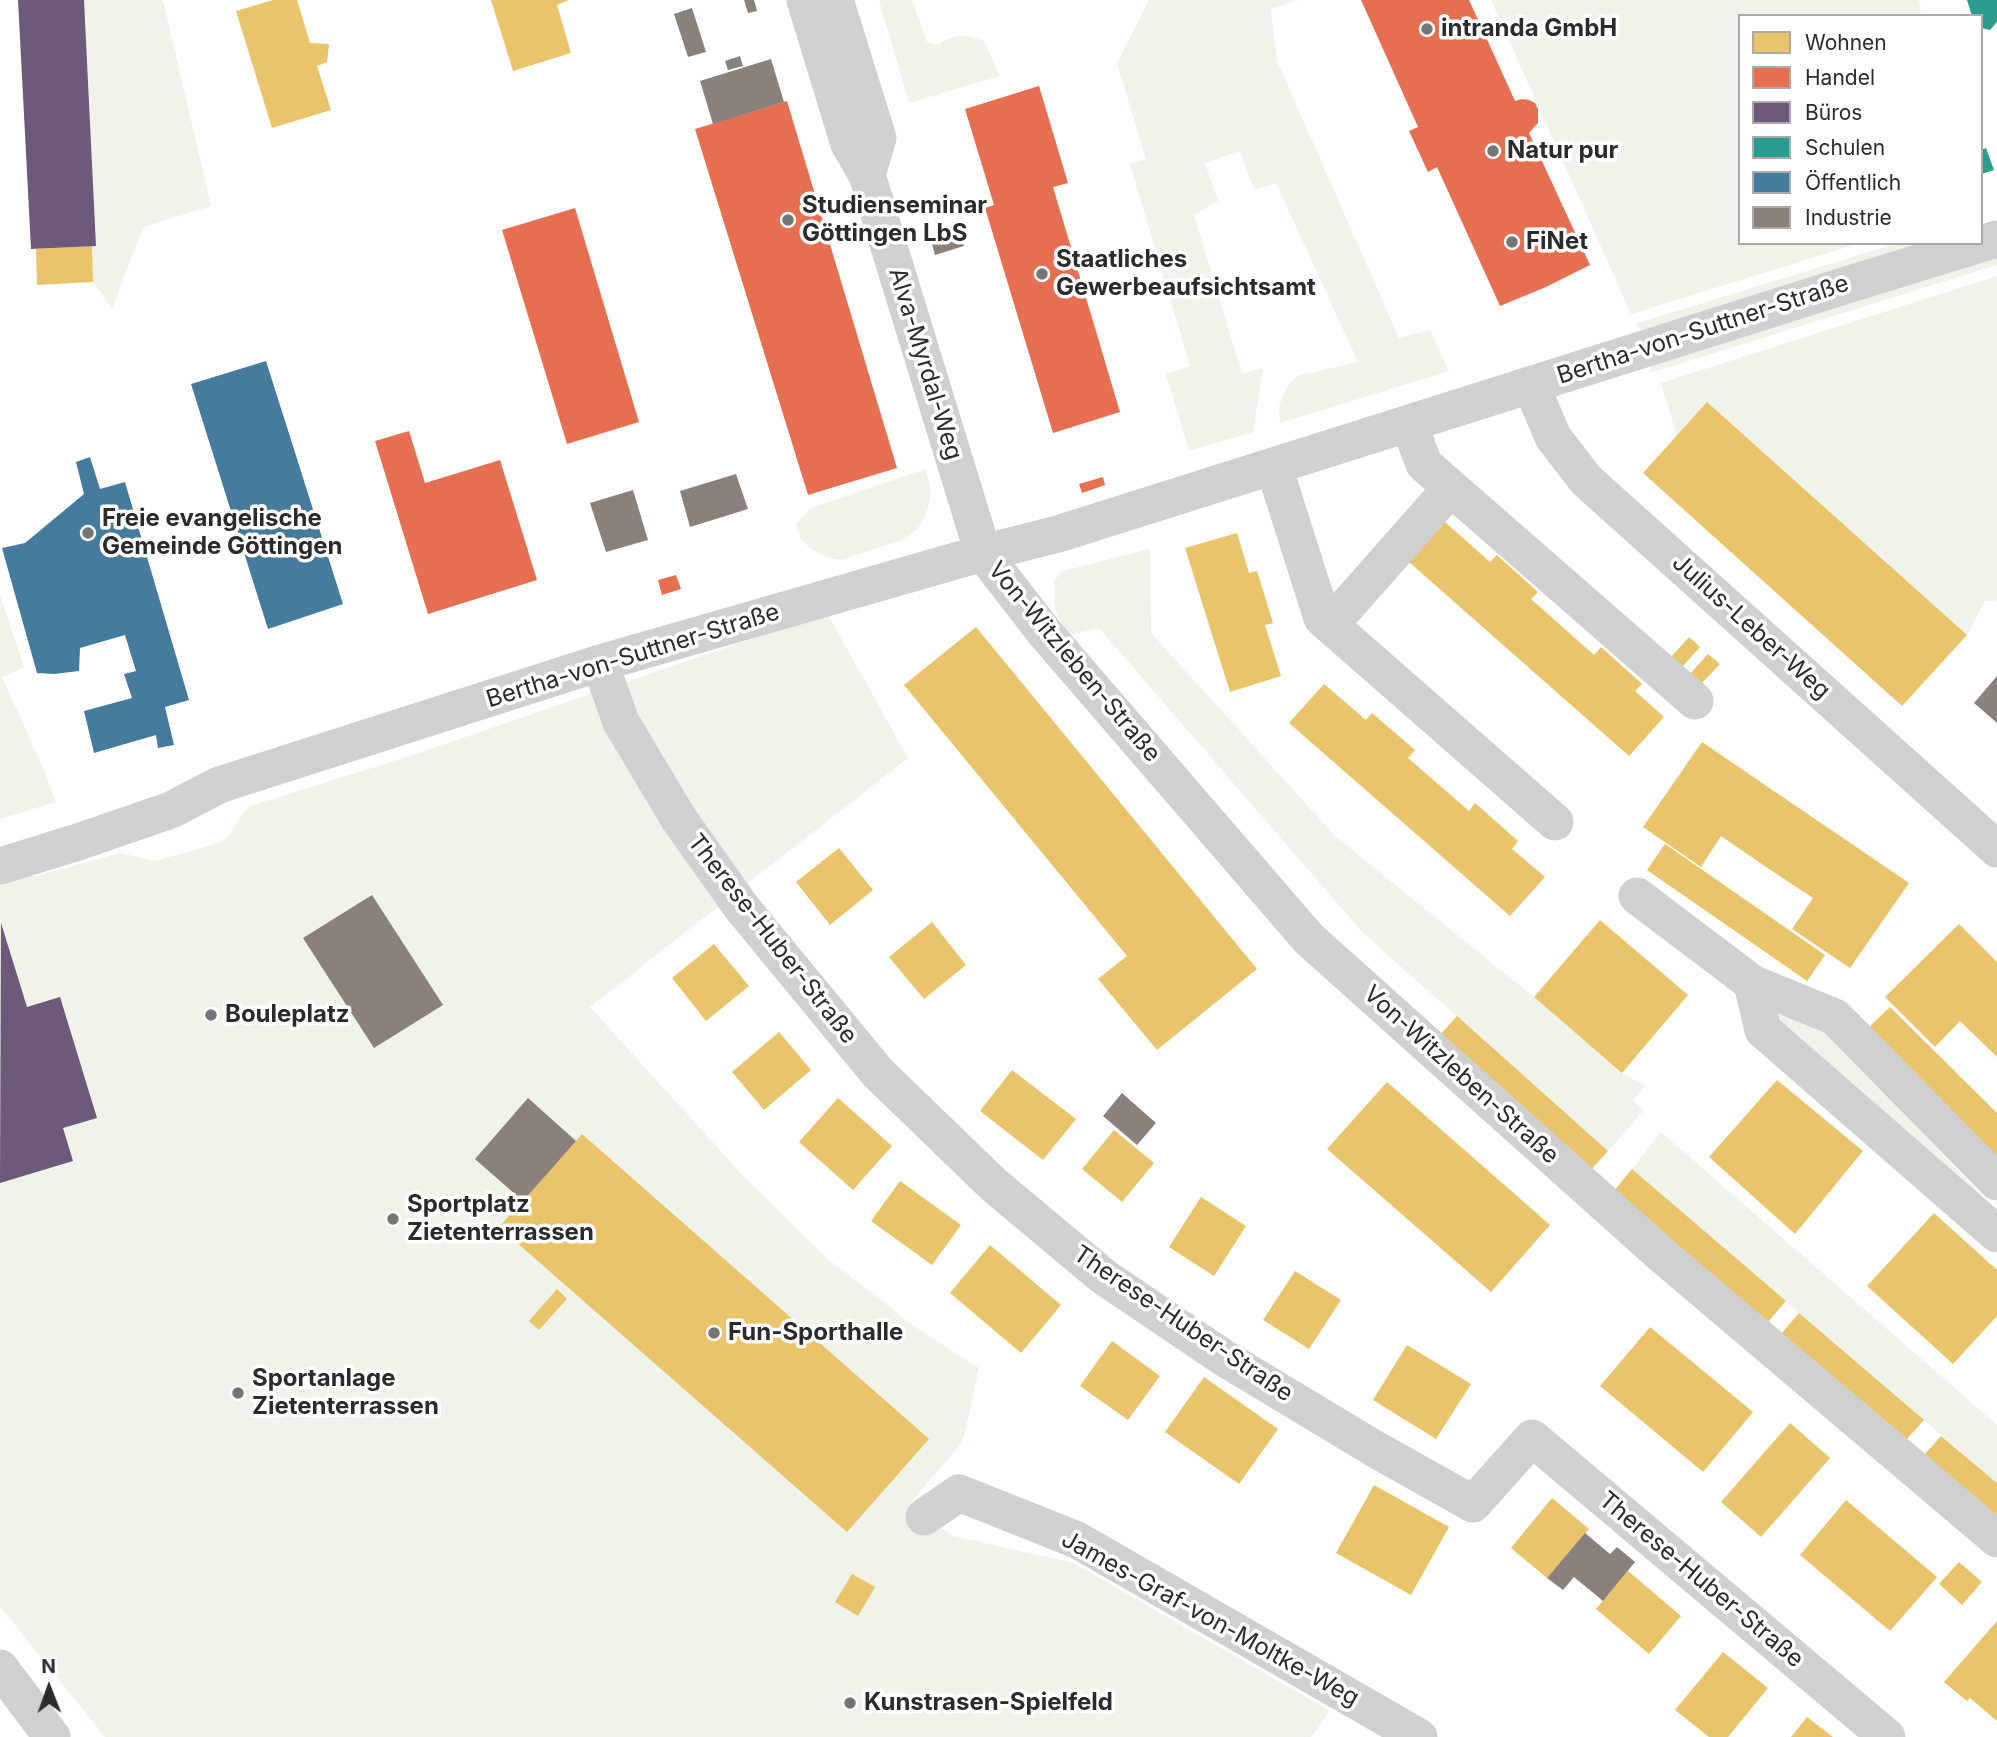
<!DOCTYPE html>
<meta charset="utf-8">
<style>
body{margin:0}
#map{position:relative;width:1997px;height:1737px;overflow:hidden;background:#fff;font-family:Inter,sans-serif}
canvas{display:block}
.legend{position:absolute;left:1738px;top:14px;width:245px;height:231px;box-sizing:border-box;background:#fff;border:2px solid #aaa;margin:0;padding:9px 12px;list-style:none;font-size:21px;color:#2b2b2b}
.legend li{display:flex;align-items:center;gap:14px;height:35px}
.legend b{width:35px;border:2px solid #aaa}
.north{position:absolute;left:14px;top:1653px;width:70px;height:70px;-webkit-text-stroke:5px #fff;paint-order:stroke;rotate:359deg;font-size:19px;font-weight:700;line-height:28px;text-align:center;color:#2b2b2b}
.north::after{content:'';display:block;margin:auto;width:24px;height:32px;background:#2b2b2b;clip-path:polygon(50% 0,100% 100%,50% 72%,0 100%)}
</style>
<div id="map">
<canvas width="1997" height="1737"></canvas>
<ul class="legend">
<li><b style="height:19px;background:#e9c46a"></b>Wohnen</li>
<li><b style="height:19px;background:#e76f51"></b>Handel</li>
<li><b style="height:19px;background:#6d597a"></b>Büros</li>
<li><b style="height:19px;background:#2a9d8f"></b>Schulen</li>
<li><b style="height:19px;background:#457b9d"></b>Öffentlich</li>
<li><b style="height:19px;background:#8a817c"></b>Industrie</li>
</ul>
<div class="north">N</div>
</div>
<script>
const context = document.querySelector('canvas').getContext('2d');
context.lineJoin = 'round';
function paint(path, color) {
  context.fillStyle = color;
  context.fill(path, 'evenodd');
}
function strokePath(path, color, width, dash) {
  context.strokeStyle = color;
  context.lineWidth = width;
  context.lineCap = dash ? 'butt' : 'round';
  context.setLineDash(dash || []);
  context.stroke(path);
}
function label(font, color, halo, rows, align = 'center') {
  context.font = font + ' Inter,sans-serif';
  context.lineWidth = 7;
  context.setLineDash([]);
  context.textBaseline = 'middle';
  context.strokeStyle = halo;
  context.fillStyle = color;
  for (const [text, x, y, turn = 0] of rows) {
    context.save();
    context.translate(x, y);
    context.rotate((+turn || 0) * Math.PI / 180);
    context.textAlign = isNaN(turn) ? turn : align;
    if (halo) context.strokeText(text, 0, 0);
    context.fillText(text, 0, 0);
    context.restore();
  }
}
const green = new Path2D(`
 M84,0H163L211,206L143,227L112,309L93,282L92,246L96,245Z
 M879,0H912L927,42L937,45C955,33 964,35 984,41L1000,76L909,103Z
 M1149,0H1298L1271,9L1277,61L1399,338L1430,330L1449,371L1280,423L1279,407L1282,398L1287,387L1297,376L1358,362L1276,183L1254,190L1240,151L1205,163L1218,201L1194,215L1242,374L1263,368L1253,432L1189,451L1166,374L1190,366L1130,164L1146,159L1117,63Z
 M1491,0H1919L1922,16H1740V243H1860L1631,314Z
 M1898,243H1932L1645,333L1635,324Z
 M1997,254V265L1650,373L1653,359Z
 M1997,276V599L1995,601H1985L1967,635L1707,402L1677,436L1661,383Z
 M926,469L931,492L929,504L925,517L918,528L905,539L841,560L825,557L810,548L801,539L796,524L811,508Z
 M1150,549L1151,633L1336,837L1534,997L1622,1073L1645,1086L1633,1100L1644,1110L1608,1151L1363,933L1099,628L1068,635L1055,609L1054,580L1063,571Z
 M0,595L24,667L2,677L43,768L56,802L0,819Z
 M827,613L908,758L590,1007L745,1178L828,1259L915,1327L979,1368L963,1441L909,1505L924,1517L953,1536L1074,1563L1330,1711L1311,1737H105L0,1606V881L22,874L37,876L120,853L155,861L219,843L230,835L239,818L250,806L407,757Z
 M1779,1006L1828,1031L1997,1212L1772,1024Z
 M1661,1132L1997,1425V1483L1632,1169Z`);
const homes = new Path2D(`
 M273,0H297L310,43L329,44L327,62L317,66L331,110L272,128L236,11Z
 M491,0H569L557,5L571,53L513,71Z
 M92,246L93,282L37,285L36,249Z
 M1707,402L1967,635L1902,706L1643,473Z
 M1445,522L1490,562L1497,555L1538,592L1531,599L1594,655L1601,647L1642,684L1635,691L1664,717L1629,756L1409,562Z
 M1237,533L1249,573L1257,571L1273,623L1265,625L1281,676L1230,692L1185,548Z
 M976,627L1257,969L1157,1050L1098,979L1127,956L904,685Z
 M1689,637L1700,647L1682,667L1671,657Z
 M1708,654L1720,664L1701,684L1690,674Z
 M1324,684L1366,720L1372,713L1415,750L1408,758L1469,811L1475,803L1518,841L1512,849L1545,877L1510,916L1289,723Z
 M1702,742L1909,883L1850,968L1792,929L1813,898L1766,867L1721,836L1701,867L1643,827Z
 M1665,844L1825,955L1807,981L1647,870Z
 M839,848L873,890L830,925L796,882Z
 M1600,920L1688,995L1622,1073L1534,997Z
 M932,922L966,965L924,999L889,957Z
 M1959,924L1997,962V1057L1960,1021L1935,1047L1885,997Z
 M714,944L749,986L706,1021L672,978Z
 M1890,1007L1997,1113V1157L1868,1028Z
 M1457,1016L1608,1151L1590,1171L1439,1036Z
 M779,1032L811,1070L764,1110L732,1072Z
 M1012,1070L1076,1119L1043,1160L980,1111Z
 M1777,1080L1863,1151L1795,1234L1709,1157Z
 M1387,1082L1550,1225L1491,1292L1327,1149Z
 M838,1098L892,1146L853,1190L799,1142Z
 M1114,1130L1154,1163L1122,1202L1082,1169Z
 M582,1134L929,1439L847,1532L499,1227Z
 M1632,1169L1786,1301L1768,1322L1613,1192Z
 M900,1181L961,1225L932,1265L871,1221Z
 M1201,1197L1246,1226L1214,1276L1169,1247Z
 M1934,1213L1997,1270V1316L1953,1364L1867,1286Z
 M990,1245L1061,1305L1021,1353L950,1293Z
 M1295,1271L1341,1300L1309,1349L1263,1320Z
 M557,1289L567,1299L539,1330L529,1321Z
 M1799,1313L1924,1420L1905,1441L1781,1334Z
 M1650,1327L1753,1412L1703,1472L1600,1386Z
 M1112,1341L1160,1376L1128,1420L1080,1386Z
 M1407,1345L1471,1384L1436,1439L1373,1400Z
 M1204,1377L1278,1429L1239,1484L1165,1432Z
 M1790,1423L1830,1458L1761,1537L1721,1502Z
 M1941,1436L1997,1483V1516L1924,1455Z
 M1374,1485L1449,1527L1411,1595L1336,1553Z
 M1552,1498L1589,1529L1547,1578L1511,1548Z
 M1846,1500L1937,1577L1890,1631L1800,1555Z
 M1959,1562L1982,1582L1962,1605L1939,1584Z
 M1628,1571L1681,1616L1649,1654L1596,1609Z
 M852,1574L875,1587L858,1616L835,1602Z
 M1997,1621V1721L1970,1698L1967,1701L1944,1682Z
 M1723,1652L1768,1688L1728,1737H1709L1675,1710Z
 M1807,1717L1833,1737H1791Z`);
const shops = new Path2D(`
 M1361,0H1469L1515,101L1522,99L1529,100L1535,103L1538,109V123L1529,133L1590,265L1546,287L1500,306L1437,167L1428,172L1409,131L1418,127Z
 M1039,86L1068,183L1053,187L1120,412L1053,433L985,208L994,205L965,109Z
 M787,101L897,468L808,495L695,129Z
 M575,208L639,422L567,444L502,230Z
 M409,431L425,483L500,460L537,580L428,614L375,441Z
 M1103,477L1105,485L1082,493L1079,484Z
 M676,575L681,589L662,595L658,580Z`);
const offices = new Path2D(`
 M18,0H84L96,246L31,249Z
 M1,923L27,1007L60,997L97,1118L63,1128L73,1161L0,1183Z`);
const schools = new Path2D(`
 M1967,0H1997V22L1990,30L1981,28V16H1972Z
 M1986,148L1994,170L1981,174V150Z`);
const public = new Path2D(`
 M266,361L343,604L268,629L191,384Z
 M90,457L100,489L125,482L189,700L165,707L174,745L158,748L156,735L94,753L84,711L132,698L124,674L136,671L125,635L80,648L79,671L54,674L37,673L2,548L25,543L84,494L76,462Z`);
const industry = new Path2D(`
 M744,0H754L757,11L748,13Z
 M692,8L706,52L688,57L674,14Z
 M740,56L743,66L728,70L725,61Z
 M771,59L784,102L713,124L700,81Z
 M958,228L964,246L935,255L930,237Z
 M736,474L748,509L690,527L680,491Z
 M633,490L648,540L606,552L590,503Z
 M1997,676V723L1974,703Z
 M372,895L443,1005L374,1048L303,938Z
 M1122,1093L1156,1123L1137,1145L1103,1116Z
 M528,1098L576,1141L523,1201L475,1159Z
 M1585,1533L1610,1554L1617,1547L1635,1562L1603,1601L1574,1577L1563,1590L1547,1578Z`);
const street = new Path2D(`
 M805,0L849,144L867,175L983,553L1045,633L1309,939L1663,1256L1997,1539
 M835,0L878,138L867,175
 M1531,385L1553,437L1586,480L1997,849
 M1409,424L1424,464L1451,488
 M1274,467L1322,618L1555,822
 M1330,625L1451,488L1695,701
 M600,663L621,722L679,819L742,908L878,1073L994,1185L1104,1277L1224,1358L1375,1449L1473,1504L1532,1438L1887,1737
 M0,866L78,842L171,810L219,785L600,663L983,553L1058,534L1850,284L1997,239
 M1637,896L1752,983L1835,1017L1997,1182
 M1752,983L1763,1030L1997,1234
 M924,1517L959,1493L1077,1540L1419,1737
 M0,1668L52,1737`);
const markers = [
 [1427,29,7,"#757575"],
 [1493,151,7,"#757575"],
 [788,220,7,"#757575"],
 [1512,242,7,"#757575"],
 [1042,274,7,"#757575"],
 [88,533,7,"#757575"],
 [211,1015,7,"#757575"],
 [393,1219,7,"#757575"],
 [714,1333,7,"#757575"],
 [238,1393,7,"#757575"],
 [850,1703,7,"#757575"]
];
const poiNames = [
 ["intranda GmbH",1441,29],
 ["Natur pur",1507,151],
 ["Studienseminar",802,206],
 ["Göttingen LbS",802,234],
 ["FiNet",1526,242],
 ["Staatliches",1056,260],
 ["Gewerbeaufsichtsamt",1056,288],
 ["Freie evangelische",102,519],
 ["Gemeinde Göttingen",102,547],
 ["Bouleplatz",225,1015],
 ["Sportplatz",407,1205],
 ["Zietenterrassen",407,1233],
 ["Fun-Sporthalle",728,1333],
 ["Sportanlage",252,1379],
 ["Zietenterrassen",252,1407],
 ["Kunstrasen-Spielfeld",864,1703]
];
const streetNames = [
 ["Bertha-von-Suttner-Straße",1703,330,-18],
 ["Alva-Myrdal-Weg",925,364,73],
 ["Julius-Leber-Weg",1751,627,42],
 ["Bertha-von-Suttner-Straße",633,656,-17],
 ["Von-Witzleben-Straße",1074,662,50],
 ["Therese-Huber-Straße",772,939,52],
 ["Von-Witzleben-Straße",1461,1075,42],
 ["Therese-Huber-Straße",1183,1324,34],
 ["Therese-Huber-Straße",1701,1580,40],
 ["James-Graf-von-Moltke-Weg",1210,1619,29]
];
paint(green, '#eff3ea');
paint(homes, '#e9c46a');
paint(shops, '#e76f51');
paint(offices, '#6d597a');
paint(schools, '#2a9d8f');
paint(public, '#457b9d');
paint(industry, '#8a817c');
strokePath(street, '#d0d0d0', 37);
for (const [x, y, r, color] of markers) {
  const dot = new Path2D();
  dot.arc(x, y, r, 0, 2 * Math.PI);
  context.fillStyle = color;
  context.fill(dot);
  strokePath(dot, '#fff', 2.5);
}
label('bold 24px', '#2b2b2b', '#fff', poiNames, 'left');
label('24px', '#2b2b2b', '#fff', streetNames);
</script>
